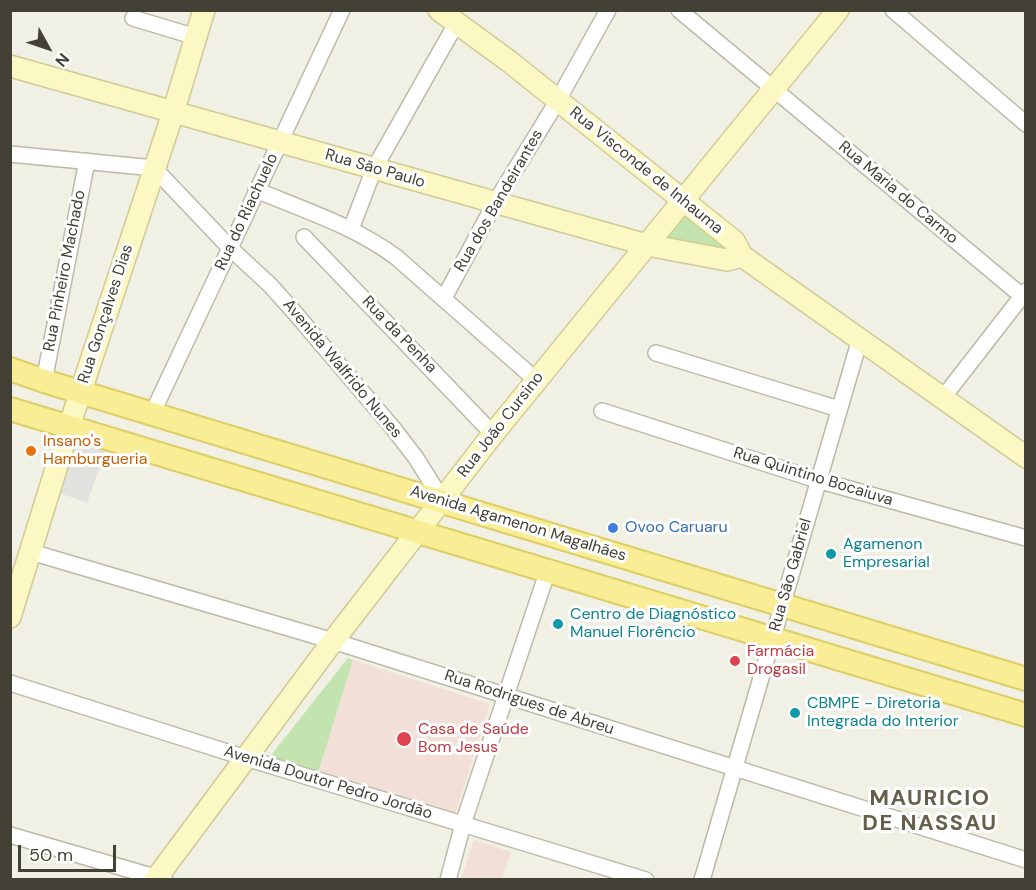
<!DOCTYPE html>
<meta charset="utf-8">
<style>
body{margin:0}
#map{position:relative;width:1036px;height:890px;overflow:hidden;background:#f1f0e4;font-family:"DM Sans",sans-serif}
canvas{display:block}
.frame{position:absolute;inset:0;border:12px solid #434035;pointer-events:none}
.north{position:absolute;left:18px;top:18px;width:60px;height:60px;-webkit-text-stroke:4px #fff;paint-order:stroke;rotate:130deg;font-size:16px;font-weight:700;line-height:24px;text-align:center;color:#434035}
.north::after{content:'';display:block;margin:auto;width:21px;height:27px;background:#434035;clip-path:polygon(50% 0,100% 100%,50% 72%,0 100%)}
.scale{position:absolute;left:18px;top:845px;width:98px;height:27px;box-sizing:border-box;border:3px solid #434035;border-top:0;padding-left:8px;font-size:18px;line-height:21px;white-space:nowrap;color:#434035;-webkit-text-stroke:4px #fff;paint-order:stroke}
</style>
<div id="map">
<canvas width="1036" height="890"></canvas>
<div class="frame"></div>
<div class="north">N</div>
<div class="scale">50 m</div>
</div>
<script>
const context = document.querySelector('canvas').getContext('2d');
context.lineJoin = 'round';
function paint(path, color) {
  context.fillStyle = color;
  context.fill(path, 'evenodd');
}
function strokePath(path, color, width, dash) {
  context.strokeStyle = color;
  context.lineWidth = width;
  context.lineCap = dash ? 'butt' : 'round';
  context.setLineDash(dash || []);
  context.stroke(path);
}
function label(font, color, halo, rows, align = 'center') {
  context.font = font + ' "DM Sans",sans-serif';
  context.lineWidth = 6;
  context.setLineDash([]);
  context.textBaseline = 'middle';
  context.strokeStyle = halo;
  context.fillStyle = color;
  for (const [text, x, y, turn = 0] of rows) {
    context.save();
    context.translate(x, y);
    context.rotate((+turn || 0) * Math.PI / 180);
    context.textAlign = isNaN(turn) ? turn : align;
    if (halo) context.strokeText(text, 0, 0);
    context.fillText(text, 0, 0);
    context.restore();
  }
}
const medical = new Path2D(`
 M353,660L490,704L454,819L318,773Z
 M474,840L511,852L502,879H461Z`);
const green = new Path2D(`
 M683,215L691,218L731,250L660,246L675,221Z
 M348,658L353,660L318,773L268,759Z`);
const parking = new Path2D(`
 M79,437L107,446L87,503L60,493Z`);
const street = new Path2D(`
 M679,10L1022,296
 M893,10L1026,124
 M133,18L196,37
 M10,154L154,168L230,248L270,285L295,313L393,428L416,458L443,501
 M256,190C304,210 354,226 396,257L536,380
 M351,229L374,169L457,22
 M304,237L493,434
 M444,298L495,203L558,100L608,10
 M656,353L839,409
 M44,381L87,161
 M942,399L1026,291
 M602,411L817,480L1026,538
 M152,414L342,10
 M31,552L333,641L1026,860
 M10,683L246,758L646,880
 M10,835L165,880
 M448,880L463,824L548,570
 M702,880L860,339`);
const secondary = new Path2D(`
 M439,10L510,62L734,241L742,256L1026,457
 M10,66L647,245L727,260L742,256
 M10,617L69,427L173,113L204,10
 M155,880L333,641L493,434L838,10`);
const primary = new Path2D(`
 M10,369L44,381L1026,679
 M10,409L1026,715`);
const markers = [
 [31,451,6,"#e8710a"],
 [613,528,6,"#3f7fe0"],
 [831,554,6,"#0f9aa8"],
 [558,624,6,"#0f9aa8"],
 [735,661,6,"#e0444e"],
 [795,713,6,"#0f9aa8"],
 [404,739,8,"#e0444e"]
];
const streetNames = [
 ["Rua São Paulo",375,169,16],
 ["Rua Visconde de Inhauma",646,171,39],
 ["Rua Maria do Carmo",898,193,40],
 ["Rua dos Bandeirantes",499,201,-60],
 ["Rua do Riachuelo",247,212,-65],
 ["Rua Pinheiro Machado",65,271,-79],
 ["Rua Gonçalves Dias",106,314,-72],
 ["Rua da Penha",399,335,46],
 ["Avenida Walfrido Nunes",342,369,50],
 ["Rua João Cursino",501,425,-52],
 ["Rua Quintino Bocaiuva",813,477,17],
 ["Avenida Agamenon Magalhães",518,524,17],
 ["Rua São Gabriel",791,575,-74],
 ["Rua Rodrigues de Abreu",529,703,18],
 ["Avenida Doutor Pedro Jordão",328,783,17]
];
const foodNames = [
 ["Insano's",43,442],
 ["Hamburgueria",43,460]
];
const shopNames = [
 ["Ovoo Caruaru",625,528]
];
const cultureNames = [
 ["Agamenon",843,545],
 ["Empresarial",843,563],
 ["Centro de Diagnóstico",570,615],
 ["Manuel Florêncio",570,633],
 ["CBMPE - Diretoria",807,704],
 ["Integrada do Interior",807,722]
];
const healthNames = [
 ["Farmácia",747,652],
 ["Drogasil",747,670],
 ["Casa de Saúde",418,730],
 ["Bom Jesus",418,748]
];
const districtNames = [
 ["MAURICIO",930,799],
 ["DE NASSAU",930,824]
];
paint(medical, '#f2e0d8');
paint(green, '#c3e4af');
paint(parking, '#e2e1dd');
strokePath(street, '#bcb9a8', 18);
strokePath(secondary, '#cfca96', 24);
strokePath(primary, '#ddce67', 26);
strokePath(street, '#fff', 15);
strokePath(secondary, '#fcf8c4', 21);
strokePath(primary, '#f9ee96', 22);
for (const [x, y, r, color] of markers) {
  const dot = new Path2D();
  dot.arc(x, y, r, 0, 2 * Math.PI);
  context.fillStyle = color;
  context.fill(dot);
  strokePath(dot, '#fff', 2);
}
label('16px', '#434035', '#fff', streetNames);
label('16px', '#c56008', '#fff', foodNames, 'left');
label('16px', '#366cbe', '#fff', shopNames, 'left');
label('16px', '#0d838f', '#fff', cultureNames, 'left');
label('16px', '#be3a42', '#fff', healthNames, 'left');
context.letterSpacing = '1.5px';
label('bold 22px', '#65604c', '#fff', districtNames);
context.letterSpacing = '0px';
</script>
